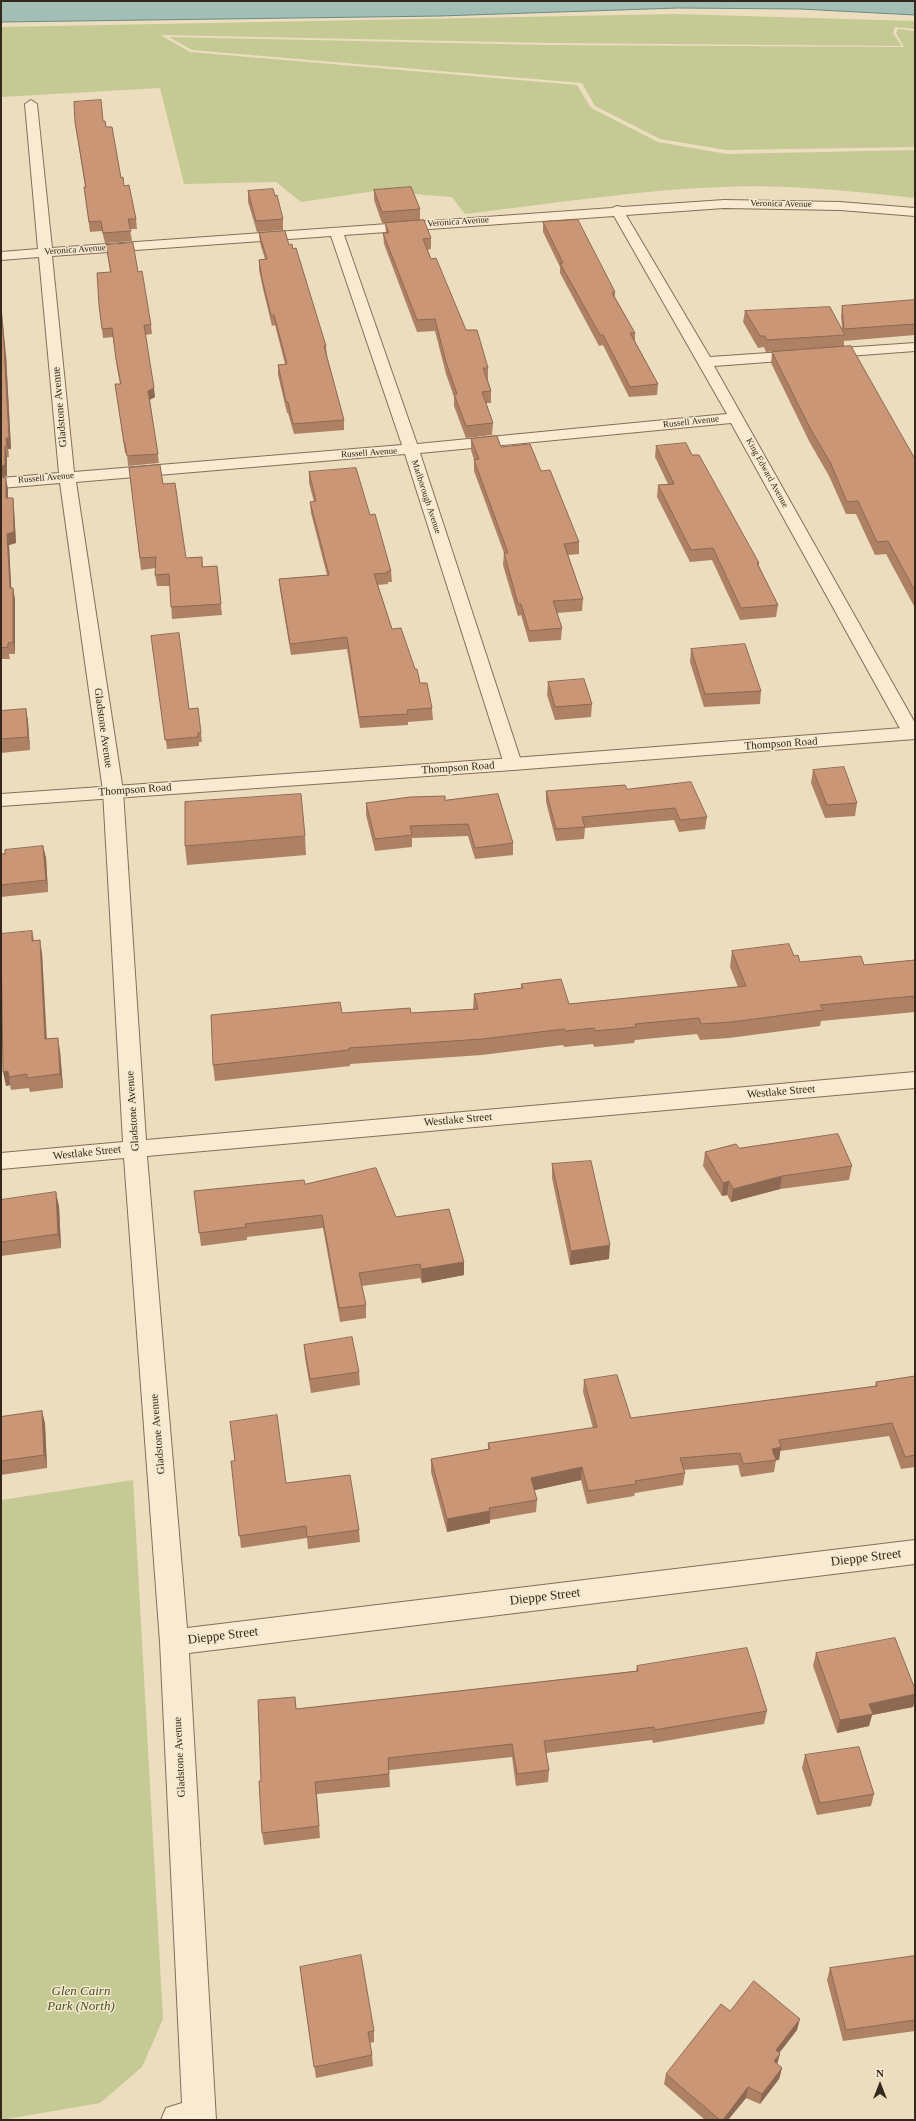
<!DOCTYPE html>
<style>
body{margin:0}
#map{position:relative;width:916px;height:2121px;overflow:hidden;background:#ecddbf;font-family:Georgia,serif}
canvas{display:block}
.frame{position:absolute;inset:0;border:2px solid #34271c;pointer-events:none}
.north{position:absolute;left:860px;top:2065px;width:40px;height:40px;-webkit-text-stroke:3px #f4e8ce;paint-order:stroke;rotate:0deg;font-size:11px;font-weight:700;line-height:16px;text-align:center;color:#34271c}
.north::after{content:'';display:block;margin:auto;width:14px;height:18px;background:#34271c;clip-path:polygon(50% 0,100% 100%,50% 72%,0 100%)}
</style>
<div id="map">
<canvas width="916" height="2121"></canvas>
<div class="frame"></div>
<div class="north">N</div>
</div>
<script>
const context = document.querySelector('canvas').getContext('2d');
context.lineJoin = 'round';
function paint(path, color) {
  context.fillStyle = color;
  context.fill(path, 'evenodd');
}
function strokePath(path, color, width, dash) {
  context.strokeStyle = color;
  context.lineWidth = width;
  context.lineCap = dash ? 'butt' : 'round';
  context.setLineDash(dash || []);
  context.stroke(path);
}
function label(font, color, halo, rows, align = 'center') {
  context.font = font + ' Georgia,serif';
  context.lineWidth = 3;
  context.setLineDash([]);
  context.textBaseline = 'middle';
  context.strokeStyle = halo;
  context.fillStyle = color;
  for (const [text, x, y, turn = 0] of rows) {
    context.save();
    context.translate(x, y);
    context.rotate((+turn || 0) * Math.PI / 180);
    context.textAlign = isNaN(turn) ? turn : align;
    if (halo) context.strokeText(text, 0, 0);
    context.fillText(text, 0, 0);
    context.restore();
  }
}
const green = new Path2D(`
 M675,14L915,21V29L895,27L893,33L902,46L550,43L160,35L190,52L577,85L591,108L658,142L727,154L915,150V198C851,191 786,184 722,187C636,190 551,204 465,214L452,197L375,191L301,202L276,182L184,184L160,88L1,97V27Z
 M898,29L915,31V147L726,150L660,139L595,106L582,83L192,50L169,37L548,45L904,47L896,33Z
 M133,1480L163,2019L142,2067L100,2103L1,2120V1500Z`);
const water = new Path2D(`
 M1,1H915V15L800,9L678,8L440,16L1,22Z`);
const minor = new Path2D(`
 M31,100L37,104L52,248L612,208L617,206L622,207L724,200L840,202L915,208V216L840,210L724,208L626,215L710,357L915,343V351L714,366L915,723V739L905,738L903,734L731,423L420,453L522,764L520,768L513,770L506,768L504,764L405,454L76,482L123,791L146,1140L915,1072V1088L147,1156L187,1628L915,1540V1564L189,1653L216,2120H161L166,2108L182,2103L160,1642L124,1158L1,1169V1153L123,1142L103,791L60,483L1,488V478L59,473L39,257L1,260V252L38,249L25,104ZM614,216L727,414L417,444L344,235ZM331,236L402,445L74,472L52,256Z`);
const tertiary = new Path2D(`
 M915,727V739L513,770L1,806V794L513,758Z`);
const wall = new Path2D(`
 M103,121L106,127L121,178L124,186L136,219L137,229H130L132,241L105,243L102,231L90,232L84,187H85L75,122Z
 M374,190L420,209V220L431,238V249L427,250L431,259L466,330L488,368V380L491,391V403H486L493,423L492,435L466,438L454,406V397L446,374L435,331L417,332L384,244L383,233H386L385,223H382L374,200Z
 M248,191L283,219V230L257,232L248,202Z
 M543,222L615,292V297L635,333V341L658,384L657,395L629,397L603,345L599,346L560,273V267L543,232Z
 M259,233L289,245L326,346L327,356L344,420V430L294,434L288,413H287L278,375V365L285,364L275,325L272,326L263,289L259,270V260L265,259L260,243Z
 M106,245L138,272L151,325L152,334L145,335L155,397L150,400L159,463L128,466L127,453H125L115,384H120L117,368L113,337L103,338L99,305L110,272Z
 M915,300V335L844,341V346L915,459V608L886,554L875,555L856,514H846L829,476L809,441L771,363L772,352L827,348L766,352L764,347L758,348L743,322L745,311L842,328L841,317L842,306Z
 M6,355L11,449H8L9,457H7V476L1,477Z
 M471,439L501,447L541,471L579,542V554L568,555L583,599L582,611L557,613L562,628L561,640L529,642L521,615L518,616L503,565L504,553L474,471V460L471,450Z
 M656,446L692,455L759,563V566L778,605L776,617L740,620L712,560L690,562L657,497L658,485L668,484L655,457Z
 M129,468L163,484L186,558L202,557L203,567L217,566L222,615L172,619L170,586H157L155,575L156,568L141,570Z
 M309,472L370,515L391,571L392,582H388V584L378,585L392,629L415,669L420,683L432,708L433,720L408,722V725L360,728L347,649L291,655L280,590L279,579L327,575L311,513L310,502H314L309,483Z
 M1,477L8,489V498H13L14,509L16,543L9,545L11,588H13L15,600V654H9L10,659H1Z
 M152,645L189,709L201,733L202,742H199V746L167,749Z
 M691,649L761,691L760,704L704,707L690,662Z
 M548,682L592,704L591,717L555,720L547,695Z
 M26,709L28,722L30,750L1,753V711Z
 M813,770L857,803L855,816L825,818L811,783Z
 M627,789L707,817L705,829L679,832L674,820L585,828L584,839L556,841L546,802V791Z
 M445,800L513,843V855L475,859L468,836L412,838V847L375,851L366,815V803Z
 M305,836L306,855L187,865L185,846Z
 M43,846L46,858L48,892L1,897V854Z
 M32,931L34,940L42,953L47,1039L60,1051L63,1088L30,1092L29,1088L11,1090L10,1085L6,1086Z
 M732,951L794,956L800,962L864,965L915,960V1012L821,1021L820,1026L729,1038L700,1040L697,1034L635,1040L634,1043L594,1047L593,1044L564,1047L563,1045L482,1055L350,1064V1066L215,1081L213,1065L342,1013H411L473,1009L474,994L521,988V984L569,1004L738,987L730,967Z
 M739,1148L852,1166L849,1180L780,1189L731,1202L727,1195L722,1196L703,1166L705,1152Z
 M552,1164L609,1259L570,1265L552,1178Z
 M305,1184L396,1217L464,1262V1275L422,1283L420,1278L362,1286L366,1305V1318L340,1322L323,1228L247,1237V1240L201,1246L194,1191Z
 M1,1200L59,1206L61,1248L1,1256Z
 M304,1345L359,1372L360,1385L311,1393L305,1358Z
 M915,1376V1467L901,1469L889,1436L780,1451L779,1460H776L774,1472L741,1477L738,1465L684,1470L685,1473L683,1485L635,1493L634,1496L587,1504L581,1480L534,1490L537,1500L536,1512L490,1520V1523L447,1532L431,1472V1459L488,1449V1443L593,1428L583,1392L584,1380L631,1418L875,1386L876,1382Z
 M42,1411L45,1424L47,1468L1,1475V1417Z
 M231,1461L286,1483L359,1530L360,1542L308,1549L307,1538L241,1548Z
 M816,1653L913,1707L872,1715L869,1726L837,1733L813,1666Z
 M637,1666L767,1711L764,1724L653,1743L652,1740L546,1753L549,1770L548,1782L516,1786L512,1757L389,1770L390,1787L317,1794L320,1838L264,1845L262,1833L261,1781L296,1709L636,1671Z
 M805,1755L874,1794L871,1806L817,1815L802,1768Z
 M915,1956V2031L843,2041L827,1980L830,1968Z
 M301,1978L374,2031V2042L370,2043L372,2055L373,2066L316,2078Z
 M730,2011L797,2030L779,2053L777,2064L782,2068L779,2079L760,2104L746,2098L728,2120H705L664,2084L666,2074Z`);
const shadedWall = new Path2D(`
 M1,302L6,355L11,449H8L9,457L7,446Z
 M154,388L155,397L149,400L148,391Z
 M5,446L7,457V476L1,477V466Z
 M6,478L8,489V509L6,498Z
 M13,498L14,509L16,543L9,545L12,600L10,588L7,534Z
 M13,588L15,600V654L13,642Z
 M26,709L28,722L30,750L28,737Z
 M43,846L46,858L48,892L46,880Z
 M40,940L42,953L47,1053L45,1039Z
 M58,1038L60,1051L63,1088L60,1074Z
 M8,1071L9,1077L10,1085L6,1086L3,1072Z
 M782,1176L780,1189L731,1202L733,1189Z
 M729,1181L727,1195L722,1196L723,1183Z
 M56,1192L59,1206L61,1248L58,1234Z
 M610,1245L609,1259L570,1265L571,1251Z
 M464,1262V1275L422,1283L421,1269Z
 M42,1411L45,1424L47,1468L44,1455Z
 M781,1447L779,1460L770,1461L772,1449Z
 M582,1467L581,1480L531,1491V1478Z
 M490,1511V1523L447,1532V1519Z
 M915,1694V1701L913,1707L872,1715L869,1726L837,1733L840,1720L869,1704Z
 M800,2019L797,2030L773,2061L776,2050Z
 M780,2054L777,2065L774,2061Z
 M782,2068L779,2079L760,2104L762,2094Z
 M748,2087L746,2098L728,2120H723Z`);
const building = new Path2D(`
 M101,100L103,121H105L106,127H112L121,178L123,177L124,186L129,185L136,219H128L131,231L103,233L101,221L89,222L84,187H86L75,122L74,102Z
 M411,187L420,209L382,212L374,190Z
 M273,189L275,196L277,195L283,219L256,221L248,191Z
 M424,220L431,238L423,239L431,259L436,258L466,330H477L488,368H483L491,391L482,392L493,423L466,426L454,394H457L446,362L435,319L417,320L383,233H389L385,223Z
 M578,220L615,292L612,293L635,333H630L658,384L630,387L603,335H600L560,263H563L543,222Z
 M285,231L289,245L292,244L293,249L296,248L326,346H324L344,420L293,424L288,402H286L278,365L287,364L274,315H271L262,279L259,260L267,259L259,233Z
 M133,243L138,272L142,271L151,325H144L154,388L148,391L158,454L127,456L125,443H124L115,384H121L116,359L112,328L102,329L99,305L97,273L111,272L106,245Z
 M915,300V324L844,329L842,306Z
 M830,307L845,335L767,340L765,336H760L745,311Z
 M1,308L4,345L9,438H6L7,446H5V465L1,466Z
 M851,346L915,459V591L888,541L877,542L858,501L847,502L831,464L810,428L772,352Z
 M497,436L501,447L530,444L541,471L550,470L579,542L564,544L583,599L553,601L562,628L529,631L521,604H518L504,553H508L474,460L479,459L471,439Z
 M686,443L692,455H699L759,563H757L778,605L741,608L713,548L691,550L658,485L674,484L656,446Z
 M160,465L163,484L175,483L186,558L202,557V567L217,566L221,604L171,607L169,574L155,575L156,557L140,558L129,468Z
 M356,468L370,515L375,514L391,571H387L388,573L374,574L392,629L401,628L415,669H417L420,683H427L432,708L407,710L408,714L359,717L347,637L290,644L279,579L329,575L310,502L316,501L309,472Z
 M1,477L6,478V498H13L14,532L7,534L10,588H13V642L8,643V647L1,648Z
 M179,633L189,709L198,708L201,733H198V737L165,740L151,636Z
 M745,644L761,691L705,694L691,649Z
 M584,679L592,704L555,707L548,682Z
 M26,709L28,737L1,739V711Z
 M844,767L857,803L827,805L813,770Z
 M691,782L707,817L680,820L675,808L582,817L585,827L556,829L546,791L625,785L627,789Z
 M301,794L305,836L185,846V802Z
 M498,794L513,843L475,848L468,824L410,826L412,835L375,839L366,803L410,797L445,796V800Z
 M43,846L46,880L1,885V854H5V850Z
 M32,931V941L40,940L45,1039L58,1038L60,1074L27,1078V1074L9,1077L8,1071L3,1072L1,934Z
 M789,944L794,956L798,955L800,962L861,956L864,965L915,960V996L820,1005L823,1010L731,1022L701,1024L699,1018L635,1024L636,1027L595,1031L594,1028L565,1031L564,1029L482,1039L349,1048V1050L213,1065L211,1015L340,1002L342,1013L410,1008L411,1013L478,1009L474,994L523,988L521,984L561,979L569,1004L746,986L732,951Z
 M838,1134L852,1166L782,1176L733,1189L729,1181L723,1183L705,1152L736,1144L739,1148Z
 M591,1161L610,1245L571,1251L552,1164Z
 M376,1168L396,1217L449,1209L464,1262L421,1269L420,1264L359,1273L366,1305L339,1308L322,1215L245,1224L246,1227L199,1233L194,1191L304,1180L305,1184Z
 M56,1192L58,1234L1,1242V1200Z
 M352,1337L359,1372L310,1379L304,1345Z
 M617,1375L631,1418L877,1386L876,1382L915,1376V1455L905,1457L892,1423L779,1440L781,1447L772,1449L776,1460L743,1464L740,1453L680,1458L685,1473L635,1481L636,1484L588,1491L582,1467L531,1478L537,1500L489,1508L490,1511L447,1519L431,1459L490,1449L488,1443L597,1427L584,1380Z
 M42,1411L44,1455L1,1461V1417Z
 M277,1415L286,1483L350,1475L359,1530L307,1537L306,1526L239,1536L231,1461H235L230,1422Z
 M895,1638L915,1689V1694L869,1704L873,1714L840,1720L816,1653Z
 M747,1648L767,1711L654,1730V1727L544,1741L549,1770L517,1774L512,1744L388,1758L389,1774L315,1782L319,1826L262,1833L259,1781H261L258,1700L295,1697L296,1709L638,1671L637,1666Z
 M859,1747L874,1794L820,1803L805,1755Z
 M361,1955L374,2031L368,2032L372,2055L314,2067L300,1967Z
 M915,1956V2020L846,2030L830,1968Z
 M754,1981L800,2019L776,2050L780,2054L774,2061L782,2068L762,2094L748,2087L723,2120H720L666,2074L721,2004L730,2011Z`);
const farStreetnames = [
 ["Veronica Avenue",781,204,1],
 ["Veronica Avenue",458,222,-4],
 ["Veronica Avenue",75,250,-4],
 ["Russell Avenue",691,422,-6],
 ["Russell Avenue",369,453,-4],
 ["King Edward Avenue",767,473,61],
 ["Russell Avenue",46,478,-5],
 ["Marlborough Avenue",426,497,72]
];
const streetNames = [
 ["Gladstone Avenue",60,407,-95],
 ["Gladstone Avenue",103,728,82],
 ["Thompson Road",781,744,-4],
 ["Thompson Road",458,768,-4],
 ["Thompson Road",135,790,-4],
 ["Westlake Street",781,1092,-5],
 ["Gladstone Avenue",133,1111,-94],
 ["Westlake Street",458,1120,-5],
 ["Westlake Street",87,1153,-6],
 ["Gladstone Avenue",158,1434,-95],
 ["Gladstone Avenue",180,1757,-93]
];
const nearStreetnames = [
 ["Dieppe Street",866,1558,-7],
 ["Dieppe Street",545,1597,-7],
 ["Dieppe Street",223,1636,-7]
];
const nearParknames = [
 ["Glen Cairn",81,1992],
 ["Park (North)",81,2007]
];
paint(green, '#c5ca94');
paint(water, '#a2beb5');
strokePath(water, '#6a8c82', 1);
strokePath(minor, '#856e58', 2);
strokePath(tertiary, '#856e58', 2);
paint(minor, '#f8ebd2');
paint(tertiary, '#f8ebd2');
paint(wall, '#ae8165');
paint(shadedWall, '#8d6953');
paint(building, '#ca9676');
strokePath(building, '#8d6953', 1);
label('9px', '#34271c', '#f4e8ce', farStreetnames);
label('11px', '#34271c', '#f4e8ce', streetNames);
label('13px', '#34271c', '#f4e8ce', nearStreetnames);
label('italic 13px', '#475023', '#f4e8ce', nearParknames);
</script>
